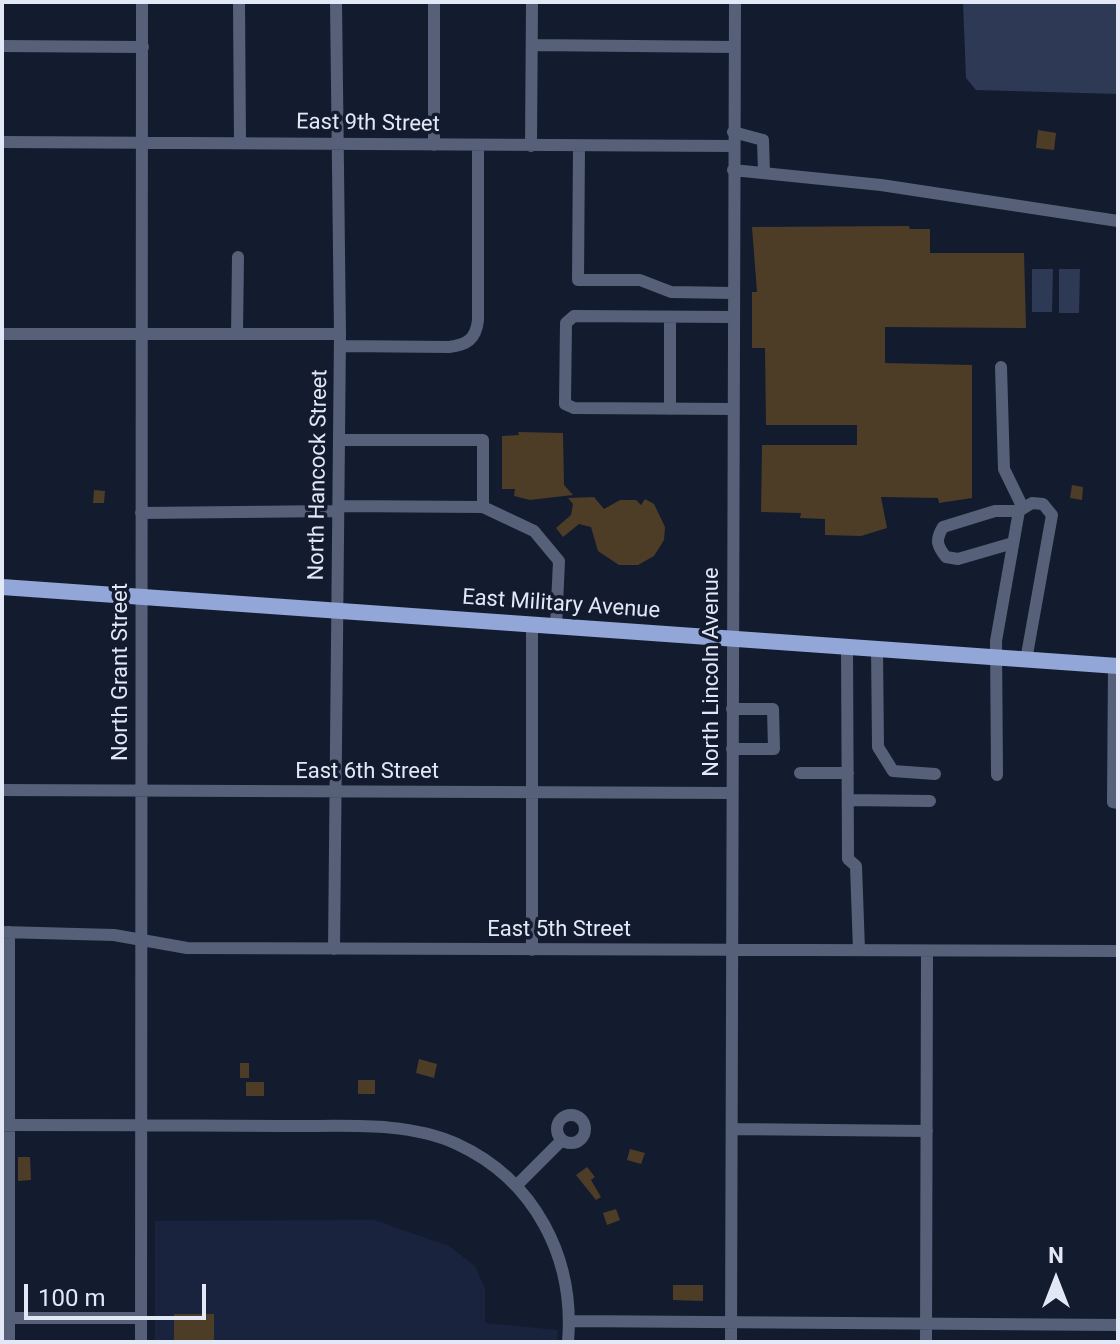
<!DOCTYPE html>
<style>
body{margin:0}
#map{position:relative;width:1120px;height:1344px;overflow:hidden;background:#131b2f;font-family:Roboto,sans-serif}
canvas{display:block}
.frame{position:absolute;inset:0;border:4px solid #e2e8f6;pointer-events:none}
.north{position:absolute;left:1016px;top:1240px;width:80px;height:80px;-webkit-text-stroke:6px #131b2f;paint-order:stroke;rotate:0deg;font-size:22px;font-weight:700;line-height:32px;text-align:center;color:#e2e8f6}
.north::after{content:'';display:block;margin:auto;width:28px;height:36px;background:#e2e8f6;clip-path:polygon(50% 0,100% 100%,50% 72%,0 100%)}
.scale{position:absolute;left:24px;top:1284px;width:182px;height:36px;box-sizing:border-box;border:4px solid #e2e8f6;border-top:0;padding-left:10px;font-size:24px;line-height:28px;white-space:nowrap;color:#e2e8f6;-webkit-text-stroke:6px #131b2f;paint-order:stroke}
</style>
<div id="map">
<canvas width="1120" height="1344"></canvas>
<div class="frame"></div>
<div class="north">N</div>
<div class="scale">100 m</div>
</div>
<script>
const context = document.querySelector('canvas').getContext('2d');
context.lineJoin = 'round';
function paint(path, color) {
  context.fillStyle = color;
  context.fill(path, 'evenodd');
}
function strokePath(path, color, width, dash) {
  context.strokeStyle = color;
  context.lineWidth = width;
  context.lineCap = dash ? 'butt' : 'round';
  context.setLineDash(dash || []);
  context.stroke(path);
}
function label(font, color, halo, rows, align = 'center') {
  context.font = font + ' Roboto,sans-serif';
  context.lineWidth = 7;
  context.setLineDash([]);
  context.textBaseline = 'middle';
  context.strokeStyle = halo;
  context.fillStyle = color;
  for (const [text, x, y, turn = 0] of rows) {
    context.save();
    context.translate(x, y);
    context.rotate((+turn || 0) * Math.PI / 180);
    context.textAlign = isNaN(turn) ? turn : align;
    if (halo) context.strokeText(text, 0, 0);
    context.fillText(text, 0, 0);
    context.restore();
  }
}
const built = new Path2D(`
 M374,1220L449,1246L475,1266L485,1289V1323L558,1330L557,1342H155V1221Z`);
const green = new Path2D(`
 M963,2H1118V94L976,90L966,78Z
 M1032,269H1053L1052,312H1032Z
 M1059,269H1080L1079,313H1059Z`);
const building = new Path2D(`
 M1038,130L1056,133L1054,150L1036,148Z
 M909,226L910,229H930V253H1024L1026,328L885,327V363L972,365V498L939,503L938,498L881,497L887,528L861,536L825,535V519L800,518L801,513L761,512L762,445H857V425H766L765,348H752V292H757L752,227Z
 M518,432L563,433L564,485L573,495L530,500L514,496L515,489H502V436L519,435Z
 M1072,485L1083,487L1082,500L1070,498Z
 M94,490L105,491L104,503H93Z
 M594,497L604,509L620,500H636L641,505L645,499L654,504L665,527L664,540L654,556L638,565H619L598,551L591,527L579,524L563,537L556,528L571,515L573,504L568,498Z
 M419,1059L437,1064L434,1078L416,1073Z
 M240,1063H249V1078H240Z
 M358,1080H375V1094H358Z
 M246,1082H264V1096H246Z
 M630,1149L645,1153L641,1164L627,1160Z
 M18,1157H30L31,1180L18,1181Z
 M587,1167L595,1177L591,1180L601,1197L596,1200L576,1175Z
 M616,1209L620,1220L607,1225L603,1213Z
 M673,1285H703V1301L673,1300Z
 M174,1314H214V1342H174Z`);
const minor = new Path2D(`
 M239,2L240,143
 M434,2V145
 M532,45L734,47
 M2,46L143,47
 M733,132L763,140L764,173
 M2,142L733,146
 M531,146L532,2
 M579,146L578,280H640L671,292L733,293
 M733,170L881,185L1118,221
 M670,317V409
 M733,317L574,316L566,323L565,404L574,408L733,409
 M2,334H340
 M237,334L238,257
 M340,346L449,347C467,345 476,339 478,320V146
 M1001,367L1004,469L1023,508
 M339,440H483V507
 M338,506L483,507L534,531L559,561L556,626
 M141,513L338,511
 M1013,543L958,559L946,557C937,546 935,540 943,527L995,511H1019
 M847,647L848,859L856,866L859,950
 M877,649L878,747L893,771L935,774
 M1114,666L1113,802L1118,803
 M732,709H773L774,749H732
 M800,773H848
 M997,775L996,641L1019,511L1032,503L1043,504L1052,515L1026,660
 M2,790L732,793
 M848,800L930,801
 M2,932L114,935L187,948L1118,951
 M334,949L340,334L336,2
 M532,950V625
 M557 1129a14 14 0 1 1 28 0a14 14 0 1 1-28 0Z
 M2,1125C95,1125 189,1125 282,1126C338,1127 405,1120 457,1144C535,1180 575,1258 568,1342
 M732,1129L927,1131
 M516,1186L562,1140
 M2,1318H141
 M570,1321L1118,1325
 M9,1342V932
 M141,1342L142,2
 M731,1342L735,2
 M926,1342L927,951`);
const major = new Path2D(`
 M2,587L1118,666`);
const streetNames = [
 ["East 9th Street",368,124,1],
 ["North Hancock Street",319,475,-89],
 ["East Military Avenue",561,605,4],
 ["North Grant Street",121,672,-90],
 ["North Lincoln Avenue",712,672,-90],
 ["East 6th Street",367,772],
 ["East 5th Street",559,930]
];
paint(built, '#19233d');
paint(green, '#2d3955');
paint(building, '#4d3d26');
strokePath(minor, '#566078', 12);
strokePath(major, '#92a6d7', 16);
label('22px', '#e2e8f6', '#131b2f', streetNames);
</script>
